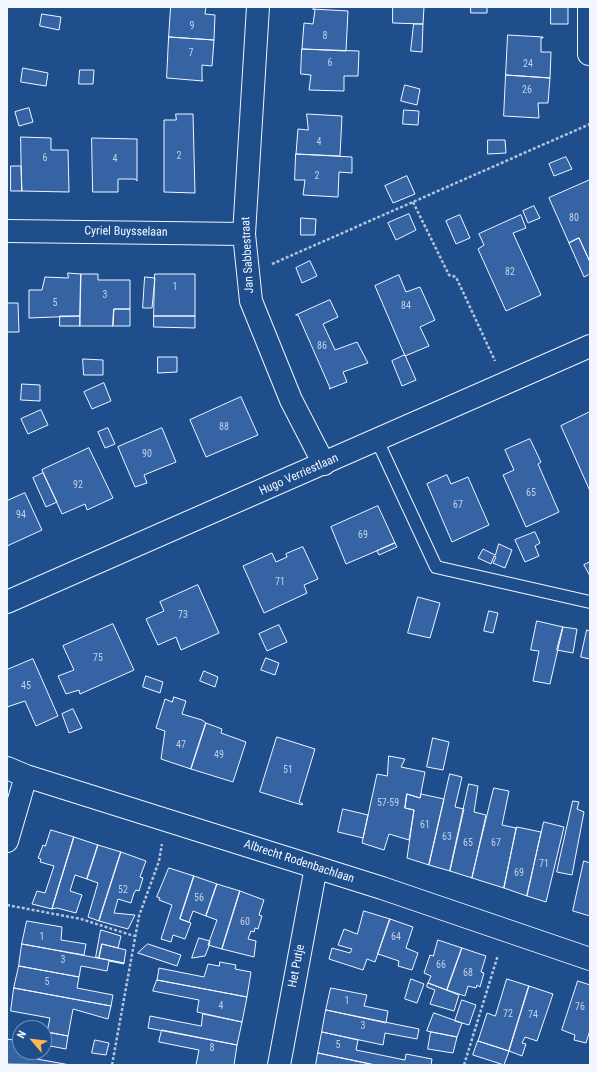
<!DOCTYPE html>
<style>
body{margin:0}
#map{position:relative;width:597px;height:1072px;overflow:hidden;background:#1f4e8c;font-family:"Roboto Condensed",sans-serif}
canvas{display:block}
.frame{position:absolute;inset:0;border:8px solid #f2f6ff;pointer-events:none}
.north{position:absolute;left:12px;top:1020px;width:40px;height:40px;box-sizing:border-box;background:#1f4e8c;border:1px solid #7391ba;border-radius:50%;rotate:298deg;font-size:11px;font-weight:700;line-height:16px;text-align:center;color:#f2f6ff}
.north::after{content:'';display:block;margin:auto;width:14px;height:18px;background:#ffb74d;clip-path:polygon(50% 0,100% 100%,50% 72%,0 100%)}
</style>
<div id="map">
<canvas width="597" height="1072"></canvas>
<div class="frame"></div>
<div class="north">N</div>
</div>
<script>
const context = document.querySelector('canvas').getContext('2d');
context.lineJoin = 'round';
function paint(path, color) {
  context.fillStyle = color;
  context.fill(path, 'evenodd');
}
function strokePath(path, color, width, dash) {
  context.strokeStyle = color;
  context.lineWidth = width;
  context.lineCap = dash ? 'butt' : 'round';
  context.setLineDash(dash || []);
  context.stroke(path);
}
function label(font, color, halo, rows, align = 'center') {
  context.font = font + ' "Roboto Condensed",sans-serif';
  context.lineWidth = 3;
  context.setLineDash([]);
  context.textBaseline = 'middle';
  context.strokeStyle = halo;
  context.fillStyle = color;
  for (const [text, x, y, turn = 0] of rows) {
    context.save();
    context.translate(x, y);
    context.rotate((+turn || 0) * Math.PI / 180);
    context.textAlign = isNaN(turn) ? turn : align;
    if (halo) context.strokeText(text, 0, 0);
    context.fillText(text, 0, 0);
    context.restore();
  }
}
const building = new Path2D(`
 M171,7H206L205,14L215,15L214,40L169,37Z
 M393,7H424L423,24L393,23Z
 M471,7H487V13H471Z
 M551,7H568V24H551Z
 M313,9L348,11L346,51L302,49L304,23L313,24L315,10Z
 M42,14L61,17L59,30L40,26Z
 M414,24H423L422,52L411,51Z
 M508,35L543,37V38H541V52H551L550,78L506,75Z
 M169,37L214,40L212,66L202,65V79L203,81L167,78Z
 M302,49L359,51L358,76H344V91L309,90L311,75L301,74Z
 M23,68L48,73L46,86L21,82Z
 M80,70H94L93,84H79Z
 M506,75L550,78L548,103H538L539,118L504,116Z
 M405,85L420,89L417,105L401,101Z
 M29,108L33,122L19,126L15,112Z
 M404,110L419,111L418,125L403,124Z
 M176,114H193L195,193L164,192V120H176Z
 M307,114L342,116L340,156L296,154L298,129L308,130Z
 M21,137L51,138V150H68L69,192L22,191Z
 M92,138L137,139V181L135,179H118V192H93Z
 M488,140H505L506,153L488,154Z
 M296,154L352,157V173L339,172L338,197L303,195L305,180H295Z
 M566,157L572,169L554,176L549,164Z
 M11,166H21L22,191H11Z
 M407,176L415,194L393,203L385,186Z
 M590,180V262L579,238L569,243L549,198Z
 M534,206L540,218L528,223L523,211Z
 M409,214L416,230L396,240L388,223Z
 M460,215L470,238L456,244L446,221Z
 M521,215L526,228L513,233L541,295L506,311L478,249L484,245L479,234Z
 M301,218L316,219L315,235H301Z
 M579,238L590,262V274L584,277L569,243Z
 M310,261L317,276L302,283L296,268Z
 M68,273L81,274L80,316L29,318V290H42L45,277L68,278Z
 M81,274H98V280H130V309H114L113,326H80Z
 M155,274H195V316H154Z
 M399,275L406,292L420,287L435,320L420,327L429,346L405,356L375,286Z
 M145,277L155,278L152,308H143Z
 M330,300L338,317L323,324L335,350L357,342L368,363L343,372L347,382L329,389L330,388L298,315H296Z
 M7,303H18L19,332H7Z
 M114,309H130V326H113Z
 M60,316H80V326H60Z
 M154,316H195V328L154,327Z
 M405,355L416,380L402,386L392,361Z
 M158,357H177V372L158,373Z
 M83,359L103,360V375H84Z
 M104,383L111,401L92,409L84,392Z
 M22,384L40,385V401L21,400Z
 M241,397L258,435L206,457L190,420Z
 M41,410L48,425L28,434L21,419Z
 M590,412V491L561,426Z
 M108,428L115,444L105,448L98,432Z
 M162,428L176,462L144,475L147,483L135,487L118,447Z
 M530,439L541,462L538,464L559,512L526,527L503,475L514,470L505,450Z
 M89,448L113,498L87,510L85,504L62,514L42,470Z
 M43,473L57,502L46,507L33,478Z
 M447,475L451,484L468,477L489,525L452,542L427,484Z
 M25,493L42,530L7,546V501Z
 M378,506L395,543L346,564L331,527Z
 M535,532L540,543L535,546L539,556L525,562L515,540Z
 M395,543L397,547L379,555L377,551Z
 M499,544L512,550L505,568L493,563L496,557L494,556L491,564L478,558L483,549L495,555Z
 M303,547L318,579L304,585L307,593L264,613L243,566L272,553L276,562L287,557L286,554Z
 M590,562V576L584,565Z
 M198,585L219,633L181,650L176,637L158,645L146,619L164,611L160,602Z
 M418,597L440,603L430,638L408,633Z
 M489,611L498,613L493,633L484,631Z
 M537,621L563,627L550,684L533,681L539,651L531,650Z
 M113,624L134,670L80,694L79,690L66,694L58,676L74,670L63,646Z
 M279,625L287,642L267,651L259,634Z
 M563,627L577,629L573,653L557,650Z
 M587,630L590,631V659L581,657Z
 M266,658L279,663L275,675L261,670Z
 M33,659L58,716L36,726L25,701L7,707V670Z
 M204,671L218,677L215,687L200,681Z
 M146,676L163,682L160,693L143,687Z
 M174,697L186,701L182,714L202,720L206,723L191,769L161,759L165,731L156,728L165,699L172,702Z
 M73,709L82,728L69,733L62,714Z
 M206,723L222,729L221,733L246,742L233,782L191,769Z
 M277,737L315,749L299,802L303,804L302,805L260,792Z
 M433,738L449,742L443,770L427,767Z
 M389,756L405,759L401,767L425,772L420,798L407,794L405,808L414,810L409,840L389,834L384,850L362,843L377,774L387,776Z
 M450,774L462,777L455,807L464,809L450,871L429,865Z
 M469,784L478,786L474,812L486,815L472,878L450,871Z
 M494,788L509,791L502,825L516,828L504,888L472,878Z
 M407,794L420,798L421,794L444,799L429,865L407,858L414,810L405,808Z
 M573,801L579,802L577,809L584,812L572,875L557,872Z
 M343,809L368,815L363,838L338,832Z
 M544,822L564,827L546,902L527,896Z
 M517,827L541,832L527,896L504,888Z
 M51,830L74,837L52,909L32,904L37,891L45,893L54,866L40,862L41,859L38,858L43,845L45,846Z
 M74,837L98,845L87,879L75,875L70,891L82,895L76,913L57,908L52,909Z
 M98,845L121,852L99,921L88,917L98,883L87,879Z
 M121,852L146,861L140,877L143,878L139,891L136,890L134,893L131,903L118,899L114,913L135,915L128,929L99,921Z
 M584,861L590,863V916L573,911Z
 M169,868L194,876L180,919L191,923L185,939L173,935L171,942L161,939L172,905L159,900L160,898L157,897Z
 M194,876L217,884L206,916L193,911L189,922L180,919Z
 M217,884L240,891L222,949L208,945L217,920L206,916Z
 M240,891L264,900L259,915L262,916L258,929L255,928L254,932L251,931L248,939L256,941L254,957L222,949Z
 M364,911L390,919L375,962L367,959L363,970L329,959L332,948L350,953L352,949L338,945L344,929L357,934Z
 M390,919L413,927L406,948L418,953L412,970L398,966L399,961L378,954Z
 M27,921L62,927L61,940L86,944L84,955L22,944Z
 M101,930L121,936L118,948L102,944L99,958L96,957Z
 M199,938L210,941L209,946L205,956L192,958Z
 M438,940L462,948L447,990L428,983L431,976L424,973L430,955L433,956Z
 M22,944L124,963V964L109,961L107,971L81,966L79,977L19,966Z
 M102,944L126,950L124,963L99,958Z
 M148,944L181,955L177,966L138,953Z
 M462,948L486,956L481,972L484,973L480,987L477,985L476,988L468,986L465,996L447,990Z
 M220,962L236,965L235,969L251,972L247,997L157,980L159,968L204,977L208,964L219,966Z
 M19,966L79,977L77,988L113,995L111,1006L14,988Z
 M411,979L424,984L417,1003L405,999Z
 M507,979L529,986L509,1051L478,1041L487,1013L495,1016Z
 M157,980L247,997L242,1022L197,1012L199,1000L153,991Z
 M578,981L590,985V1030L586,1043L574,1040L575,1035L562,1030Z
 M428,983L459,995L454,1011L430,1004L435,990L427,987Z
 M529,986L553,994L537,1041L525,1037L522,1043L526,1044L522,1056L509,1051Z
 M14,988L111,1006L108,1019L73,1009L68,1036L47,1032L50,1018L11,1011Z
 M331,988L367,995L364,1006L388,1011L386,1023L326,1010Z
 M462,1000L476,1005L469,1025L455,1021Z
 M326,1010L419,1029L417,1039L385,1033L383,1045L322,1032Z
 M434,1013L462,1023L457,1037L427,1031Z
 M203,1014L242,1022L237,1045L148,1028L150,1016L201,1026Z
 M162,1030L237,1045L234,1065H196L199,1050L159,1042Z
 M47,1032L68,1036L66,1049L45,1045Z
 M322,1032L358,1040L356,1050L405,1060L406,1054L432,1059L431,1065H375L318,1053Z
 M431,1032L457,1037L453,1053L428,1049Z
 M7,1039L20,1041V1052H38L37,1059L70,1065L7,1064Z
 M95,1040L109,1043L106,1055L92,1053Z
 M478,1041L509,1051L504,1065L473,1055Z
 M318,1053L375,1065H316Z`);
const path = new Path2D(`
 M413,202L449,275L456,277L495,361
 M272,264L590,124
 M7,905L81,919L134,936
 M112,1065L139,916L159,861L162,844
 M464,1065L498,955`);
const service = new Path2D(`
 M377,440L436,567L590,602`);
const minor = new Path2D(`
 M258,7L244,234L251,301L291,400L324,464
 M589,54V7
 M7,231L244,234
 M7,768L26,776L382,888L590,959
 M7,841L26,776
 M279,1065L316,867`);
const tertiary = new Path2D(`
 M7,602L590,346`);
const numberNames = [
 ["9",192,26],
 ["8",325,36],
 ["7",191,53],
 ["6",330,63],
 ["24",528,64],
 ["26",527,90],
 ["4",319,142],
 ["2",179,156],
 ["6",45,158],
 ["4",115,159],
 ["2",317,176],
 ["80",574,218],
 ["82",510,272],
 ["1",175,287],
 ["3",105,295],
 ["5",55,303],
 ["84",406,306],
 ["86",322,346],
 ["88",224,427],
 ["90",147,454],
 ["92",78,485],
 ["65",531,493],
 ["67",458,505],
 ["94",21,515],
 ["69",363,535],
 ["71",280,582],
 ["73",183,615],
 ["75",98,658],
 ["45",26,686],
 ["47",181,745],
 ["49",219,755],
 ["51",288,770],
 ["57-59",388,803],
 ["61",425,825],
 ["63",447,837],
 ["65",468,843],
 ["67",496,843],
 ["71",544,864],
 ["69",519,873],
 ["52",123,890],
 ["56",199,898],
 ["60",245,922],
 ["1",42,937],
 ["64",396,937],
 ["3",63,960],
 ["66",441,965],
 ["68",468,973],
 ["5",47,982],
 ["1",347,1001],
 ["4",221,1006],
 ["76",580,1007],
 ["72",508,1014],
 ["74",533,1015],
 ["3",363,1026],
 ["5",338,1045],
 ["8",212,1048]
];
const streetNames = [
 ["Cyriel Buysselaan",126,232,1],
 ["Jan Sabbestraat",248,255,-93],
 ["Hugo Verriestlaan",299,475,-24],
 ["Albrecht Rodenbachlaan",299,862,18],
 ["Het Putje",297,966,-79]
];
paint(building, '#3563a3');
strokePath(building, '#f2f6ff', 1);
strokePath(service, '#f2f6ff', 14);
strokePath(minor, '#f2f6ff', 24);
strokePath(tertiary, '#f2f6ff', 24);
strokePath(path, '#b3c4dc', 2.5, [3, 2]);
strokePath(service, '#1f4e8c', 12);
strokePath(minor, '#1f4e8c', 22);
strokePath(tertiary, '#1f4e8c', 22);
label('10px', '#c3d1e8', null, numberNames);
label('12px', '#f2f6ff', '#1f4e8c', streetNames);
</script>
